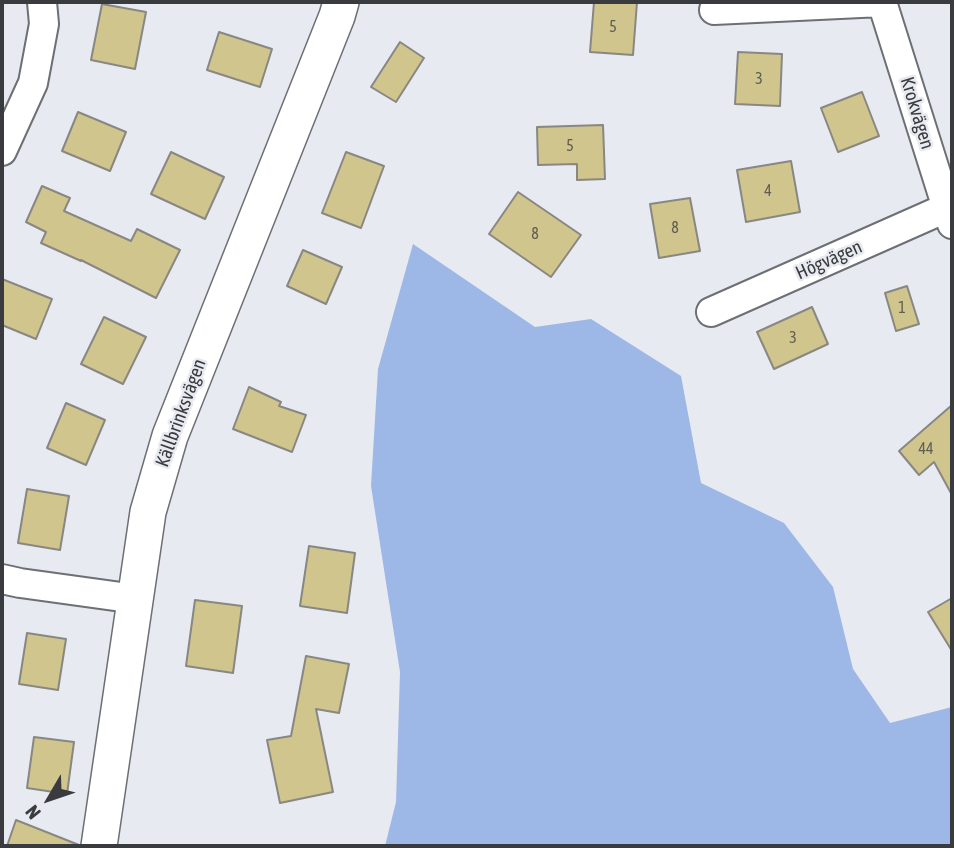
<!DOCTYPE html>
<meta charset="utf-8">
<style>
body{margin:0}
#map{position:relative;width:954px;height:848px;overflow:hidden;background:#e7eaf0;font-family:"Asap Condensed",sans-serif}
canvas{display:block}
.frame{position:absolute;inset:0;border:4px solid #3a3b3e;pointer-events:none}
.north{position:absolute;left:14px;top:764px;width:70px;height:70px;-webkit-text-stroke:5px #e7eaf0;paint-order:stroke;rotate:231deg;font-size:19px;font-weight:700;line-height:28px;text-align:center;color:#3a3b3e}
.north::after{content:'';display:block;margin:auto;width:24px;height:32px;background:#3a3b3e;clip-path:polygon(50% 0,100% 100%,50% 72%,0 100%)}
</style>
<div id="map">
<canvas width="954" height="848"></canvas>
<div class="frame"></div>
<div class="north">N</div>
</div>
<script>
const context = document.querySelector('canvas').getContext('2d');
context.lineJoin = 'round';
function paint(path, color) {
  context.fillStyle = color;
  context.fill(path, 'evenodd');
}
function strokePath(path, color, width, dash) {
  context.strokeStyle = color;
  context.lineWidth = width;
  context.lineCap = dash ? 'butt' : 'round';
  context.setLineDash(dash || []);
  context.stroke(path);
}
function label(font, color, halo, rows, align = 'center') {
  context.font = font + ' "Asap Condensed",sans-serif';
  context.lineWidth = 5;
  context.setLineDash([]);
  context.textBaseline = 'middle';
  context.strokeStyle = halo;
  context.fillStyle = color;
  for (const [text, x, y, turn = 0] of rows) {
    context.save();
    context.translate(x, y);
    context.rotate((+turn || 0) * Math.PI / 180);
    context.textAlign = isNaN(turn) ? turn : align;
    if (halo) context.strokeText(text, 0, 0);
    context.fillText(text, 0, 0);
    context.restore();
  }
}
const forest = new Path2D(`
 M413,244L535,327L591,319L681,376L701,483L784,523L833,587L853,669L890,723L952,707V846H385L396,802L400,672L371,486L378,369Z`);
const building = new Path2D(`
 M594,2H637L633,55L590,52Z
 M102,4L146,12L135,69L91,60Z
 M219,32L272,49L260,87L207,70Z
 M400,42L424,58L396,102L371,87Z
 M738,52L782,54L780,106L735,104Z
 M862,92L879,136L838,152L821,108Z
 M78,112L126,132L110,171L62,151Z
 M603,125L605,179L577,180V164L538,165L537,127Z
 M171,152L224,177L205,219L151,194Z
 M346,152L384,166L361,228L322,213Z
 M791,161L800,212L746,222L737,170Z
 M42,186L70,198L64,211L131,241L137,229L180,250L156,298L81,260V261L41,243L46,232L26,222Z
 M518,192L581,235L551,277L489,234Z
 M690,198L700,251L659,258L650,204Z
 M303,250L342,267L326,304L287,286Z
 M2,279L52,299L36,339L2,325Z
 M907,286L919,324L896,331L885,293Z
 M812,307L828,344L774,369L757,332Z
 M104,317L146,337L123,384L81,364Z
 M249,387L281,402L279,406L306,415L292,452L233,429Z
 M66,403L105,420L86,465L47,448Z
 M952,405V495L934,462L919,475L899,451Z
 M27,489L69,496L60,550L18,543Z
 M309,546L355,553L347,613L300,606Z
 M952,598V651L928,612Z
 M195,600L242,606L233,673L186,666Z
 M27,633L66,639L58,690L19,684Z
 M306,656L349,664L339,713L316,709L333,792L280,803L267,740L291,736Z
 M34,737L74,742L67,794L27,788Z
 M16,820L79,845L78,846H7Z`);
const minor = new Path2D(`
 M882,2L952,224
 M714,10L882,2
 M2,151L33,83L44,24L42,2
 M711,312L946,208
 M2,579L20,583L136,599`);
const tertiary = new Path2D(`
 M99,846L148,512L170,436L337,16L341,2`);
const numberNames = [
 ["5",613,27],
 ["3",759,79],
 ["5",570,146],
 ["4",768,191],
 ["8",675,228],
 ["8",535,234],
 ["1",902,308],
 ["3",793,338],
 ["44",926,449]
];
const streetNames = [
 ["Krokvägen",917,113,73],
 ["Högvägen",829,260,-24],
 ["Källbrinksvägen",181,413,-70]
];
paint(forest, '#9db7e7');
paint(building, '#d0c58d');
strokePath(building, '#898782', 2);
strokePath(minor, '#6c6f74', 32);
strokePath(tertiary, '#6c6f74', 38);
strokePath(minor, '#fff', 28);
strokePath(tertiary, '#fff', 35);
label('16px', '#605e52', null, numberNames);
label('19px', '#3a3b3e', '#e7eaf0', streetNames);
</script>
